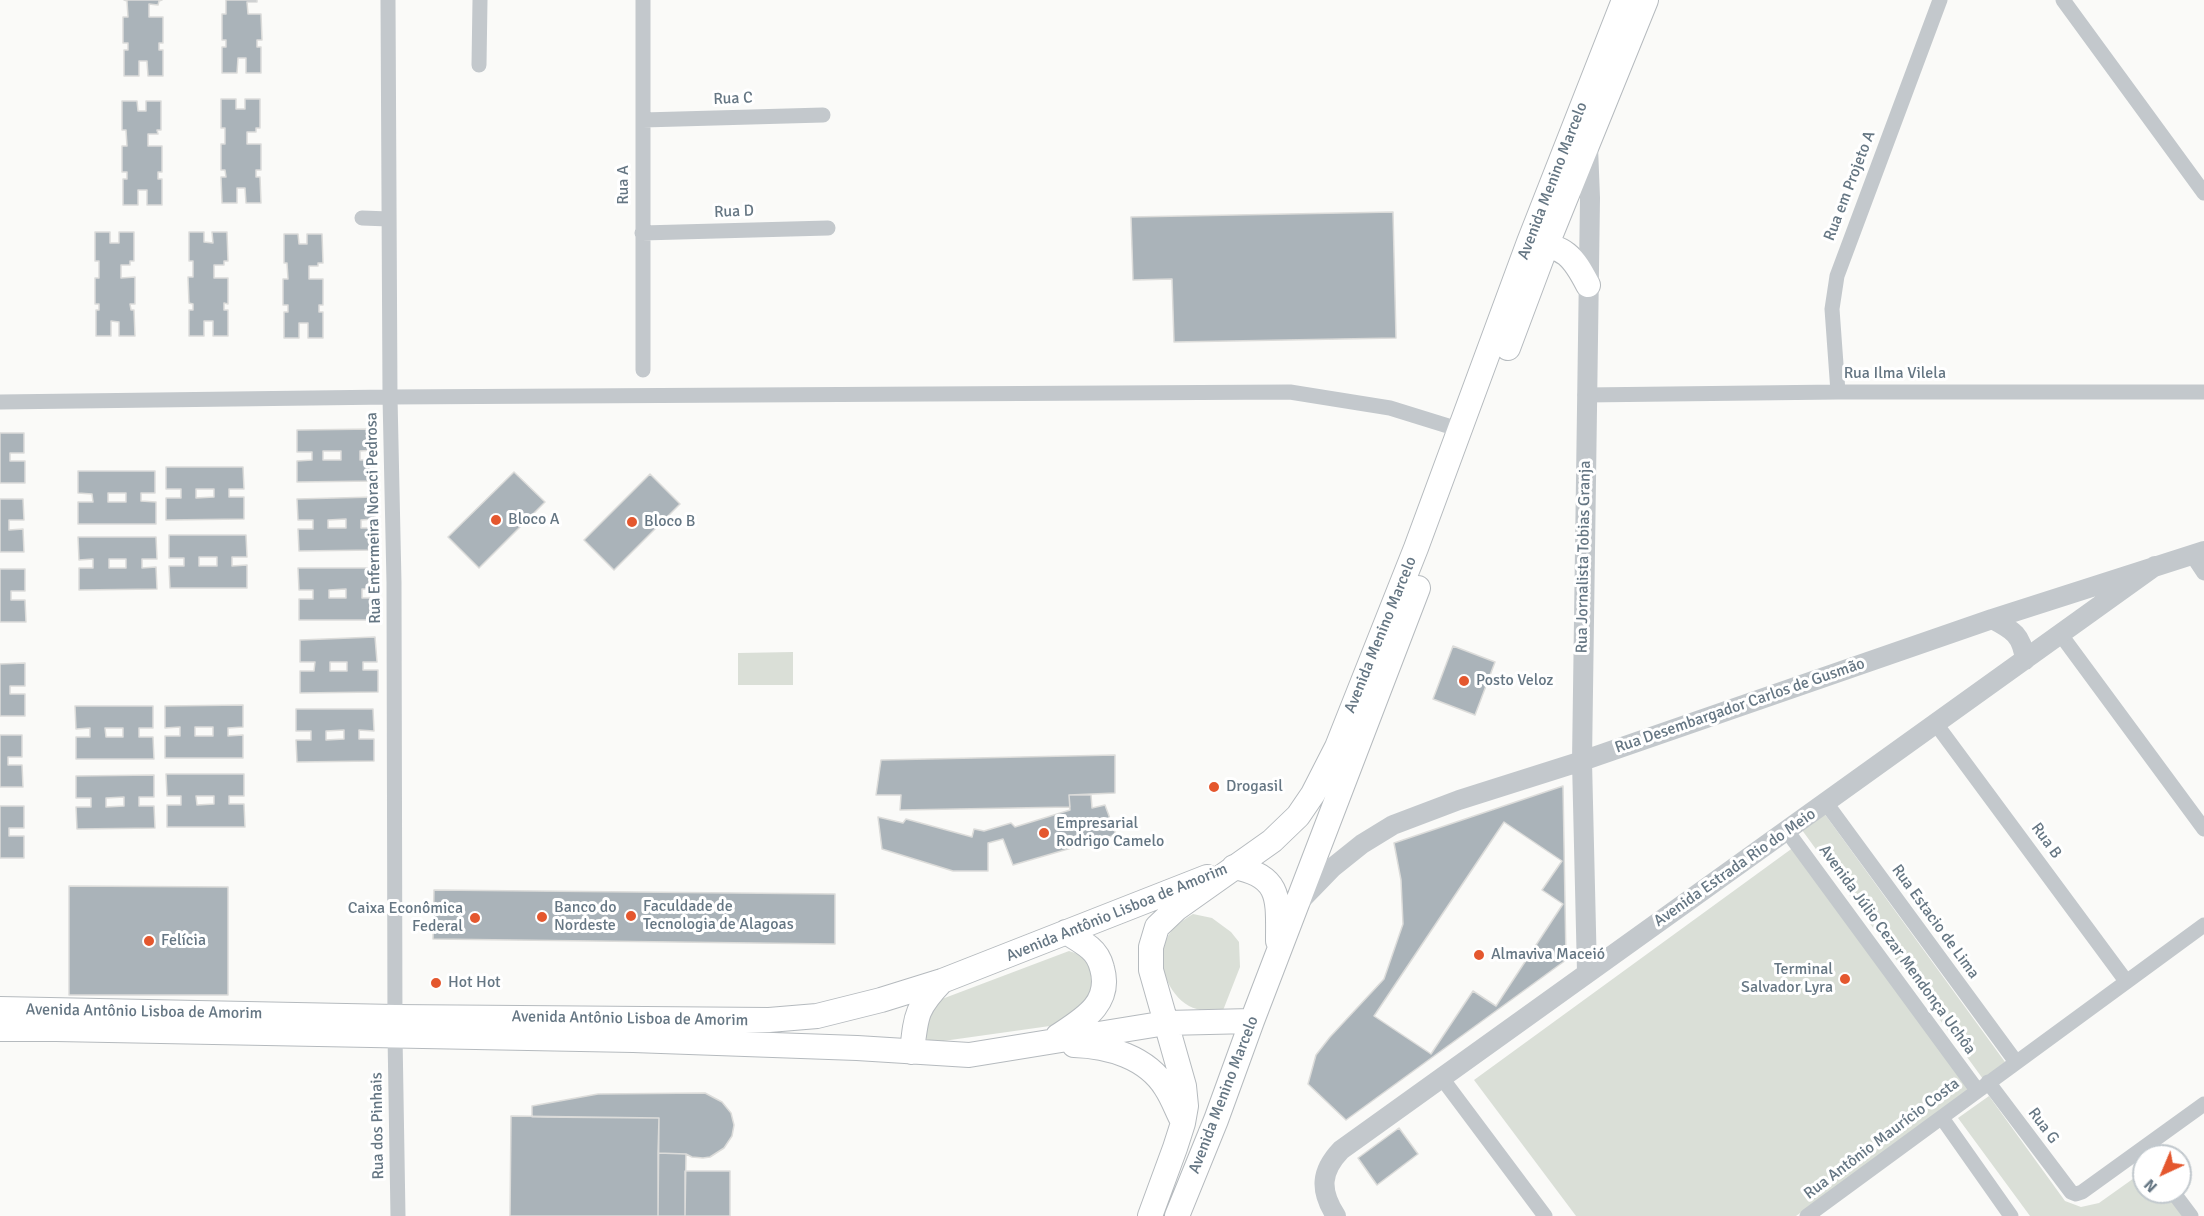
<!DOCTYPE html>
<meta charset="utf-8">
<style>
body{margin:0}
#map{position:relative;width:2204px;height:1216px;overflow:hidden;background:#fafaf8;font-family:Signika,sans-serif}
canvas{display:block}
.north{position:absolute;left:2132px;top:1144px;width:60px;height:60px;box-sizing:border-box;background:#fff;border:2px solid #c1c8cd;border-radius:50%;rotate:224deg;font-size:16px;font-weight:700;line-height:24px;text-align:center;color:#657683}
.north::after{content:'';display:block;margin:auto;width:21px;height:27px;background:#e4572e;clip-path:polygon(50% 0,100% 100%,50% 72%,0 100%)}
</style>
<div id="map">
<canvas width="2204" height="1216"></canvas>
<div class="north">N</div>
</div>
<script>
const context = document.querySelector('canvas').getContext('2d');
context.lineJoin = 'round';
function paint(path, color) {
  context.fillStyle = color;
  context.fill(path, 'evenodd');
}
function strokePath(path, color, width, dash) {
  context.strokeStyle = color;
  context.lineWidth = width;
  context.lineCap = dash ? 'butt' : 'round';
  context.setLineDash(dash || []);
  context.stroke(path);
}
function label(font, color, halo, rows, align = 'center') {
  context.font = font + ' Signika,sans-serif';
  context.lineWidth = 6;
  context.setLineDash([]);
  context.textBaseline = 'middle';
  context.strokeStyle = halo;
  context.fillStyle = color;
  for (const [text, x, y, turn = 0] of rows) {
    context.save();
    context.translate(x, y);
    context.rotate((+turn || 0) * Math.PI / 180);
    context.textAlign = isNaN(turn) ? turn : align;
    if (halo) context.strokeText(text, 0, 0);
    context.fillText(text, 0, 0);
    context.restore();
  }
}
const green = new Path2D(`
 M793,652V685H738V653Z
 M1824,813L2005,1062L1983,1079L1802,830Z
 M1794,847L1971,1093L1796,1216H1576L1474,1080Z
 M1193,914L1212,918L1231,932L1239,942L1240,967L1222,1013C1211,1012 1199,1011 1189,1006C1168,994 1156,963 1166,940C1171,928 1183,920 1193,914Z
 M1069,951L1093,959L1097,987L1078,1012L1057,1025L929,1043L922,1031L934,1002Z
 M1989,1096L2065,1201L2081,1207L2099,1203L2144,1171V1192H2171L2189,1216H2030L1958,1118Z`);
const building = new Path2D(`
 M124,0H162L159,1L158,5L149,4V17H163V43H159V50H163V76H148L147,61H139V76H124V50H128V43H123V17H128L127,1Z
 M226,0H257V2H247L248,14H261L262,40H257V47H261V73H246V58H238L237,73H222V47H226V40H222V14H226Z
 M221,99H236V109H245V99H260V128H256V132H247V144H261V170H256V177H260L261,203H246L245,188H237V203H222L221,177H226L225,170H221V144H225V128H221Z
 M122,101H137L138,111H146V101H161V130H157L158,134H148V146H162V172H158V179H162V205H147V190H138V205H123V179H127V172H122V146H127L126,130H122Z
 M1393,212L1396,338L1174,342L1172,279L1133,280L1131,217Z
 M95,232H110V243H119V232H134V261H130V265H121V278L135,277V304H130L131,310H134L135,336H119V322L111,321V336H96V310H99V304H95V278H99V261H95Z
 M189,232H204V242L213,243L212,232H227L228,261H224V265H214V278H228V304L224,303V310H228V336H213V321H204V336H189V310H193V304L189,303L188,277H193V261H189Z
 M284,234H298L299,244H307V234H322L323,263H318V266H309V279H323V305H319V312H323V338H308V323H299V338H284V312H288V305H283V279H288L287,263H284Z
 M374,429L375,450L360,451V460H375V481L297,482V461L312,460V452H297V430ZM323,451H341V460H323Z
 M0,433H24V453H10V461H25V483H0Z
 M166,467H243L244,489H229V497H244V519L166,520V498H181V489H166ZM196,489H214V497L196,498Z
 M78,471H155V493H141V501L156,502V524H78V502H93L92,494L78,493ZM108,493H126V502H108Z
 M514,472L545,502L479,568L448,537Z
 M650,474L680,504L614,570L584,540Z
 M375,497V519L361,520V528H376V550L299,551L298,529H313V520H298L297,499ZM346,519V528H328V520Z
 M0,499H23L24,520H9V530L23,529L24,552H0Z
 M169,535H246L247,557H232V566L247,565V588H170L169,566H184V558H169ZM199,557H217V566H199Z
 M78,537H156L157,559H142V568L156,567L157,589L79,590V568H93V559L79,560ZM109,559H126V568H109Z
 M298,568H375L376,589H362V598H377V620H299V599H313V590H299ZM346,589V598H329V590Z
 M0,569H25V591H11V600H25L26,622H0Z
 M375,637L377,662H363V670H378V692L300,693V671H314L315,662H300V640ZM330,662H347V671H330Z
 M1453,646L1495,662L1475,715L1433,699Z
 M25,663V686H10V694H25V716H0V664Z
 M243,705V727L228,728V736L243,735V758H165V736H180V727L165,728V706ZM195,727H213V736H195Z
 M75,706H153V728H139V737H153L154,759H76V737H90V728L76,729ZM105,728H123V737H106Z
 M296,709H373L374,731L359,730V739H374V761L297,762L296,740H311V731H296ZM344,730V739L326,740V731Z
 M0,735H22V757H8V765H22L23,787H0Z
 M1115,755V793L1069,795L1070,807L900,810L901,795H876L881,760Z
 M166,774H244V796H229V804H244L245,827H167V805H181V796H167ZM196,796H214V804L197,805Z
 M154,775V797H139V806H154L155,828L77,829L76,807H91V798H76V776ZM124,797V806L106,807V798Z
 M1563,786L1566,960L1346,1120L1308,1084L1316,1055L1330,1037L1384,979L1403,924L1401,880L1394,843Z
 M1069,795H1091L1092,808L1105,805L1116,835L1013,865L1003,839L988,843V871H953L882,849L878,817L903,823L906,819L972,837L974,829L984,831L1011,823L1015,827L1070,810Z
 M0,806H24V828H9V836H24V858H0Z
 M1504,822L1562,861L1542,890L1563,904L1496,1006L1473,991L1431,1054L1374,1016Z
 M69,886L228,887V995H69Z
 M434,890L835,894V944L433,939Z
 M705,1093L722,1102L731,1113L734,1125L732,1136L724,1148L710,1157L703,1158L692,1157L686,1154L658,1153L659,1118L532,1117V1106L598,1094Z
 M511,1116L659,1118L658,1216H510Z
 M1399,1128L1418,1154L1377,1185L1358,1158Z
 M658,1153L686,1154L685,1216H658Z
 M685,1171H730V1216H685Z`);
const minor = new Path2D(`
 M388,0L390,397L394,583L395,1035L398,1216
 M2063,0L2204,193
 M479,65L480,0
 M643,120L823,115
 M362,218L389,219
 M642,233L828,228
 M643,370V0
 M1838,392L1832,309L1837,276L1940,0
 M1585,395L1838,392H2204
 M0,402L390,397L1290,392L1390,408L1461,430
 M2192,555L2204,573
 M2061,635L2204,829
 M1936,724L2126,981
 M1826,803L2016,1062
 M1787,831L1977,1090
 M1441,1077L1545,1216
 M1988,1082L2071,1192L2076,1194L2082,1192L2204,1104
 M1942,1118L2011,1216
 M2173,1192L2191,1216
 M1807,1216L2204,925`);
const tertiary = new Path2D(`
 M1992,619C2013,630 2022,635 2025,660
 M1300,901L1332,868L1362,844L1393,825L1459,800L1582,761L1992,619L2204,551
 M1587,972L1582,761L1590,198L1588,147
 M1336,1216C1319,1190 1321,1171 1341,1150L2155,566`);
const primary = new Path2D(`
 M1531,243C1565,246 1573,256 1588,285
 M1508,348L1547,244L1646,0
 M1234,867C1282,876 1278,900 1278,941
 M0,1009L395,1017L769,1020L817,1016L881,1000L942,981L1207,877
 M0,1029H56L633,1040L857,1048L969,1055L1166,1023L1252,1021
 M1058,1036C1084,1019 1112,1003 1102,968C1100,960 1096,953 1090,948C1083,942 1074,937 1066,932
 M1074,1045C1108,1046 1147,1057 1166,1088C1172,1097 1176,1108 1181,1118
 M912,1052C916,1015 916,1008 942,981
 M1150,1216L1175,1148L1183,1123L1186,1106L1184,1086L1151,970V947L1157,927L1176,909L1272,841L1298,816L1313,794L1337,747L1416,548L1529,242L1624,0
 M1177,1216L1216,1120L1252,1021L1418,588`);
const markers = [
 [496,520,6,"#e4572e"],
 [632,522,6,"#e4572e"],
 [1464,681,6,"#e4572e"],
 [1214,787,6,"#e4572e"],
 [1044,833,6,"#e4572e"],
 [631,916,6,"#e4572e"],
 [542,917,6,"#e4572e"],
 [475,918,6,"#e4572e"],
 [149,941,6,"#e4572e"],
 [1479,955,6,"#e4572e"],
 [1845,979,6,"#e4572e"],
 [436,983,6,"#e4572e"]
];
const streetNames = [
 ["Rua C",733,99,-2],
 ["Avenida Menino Marcelo",1553,181,-69],
 ["Rua A",624,185,-90],
 ["Rua em Projeto A",1850,186,-69],
 ["Rua D",734,212,-2],
 ["Rua Ilma Vilela",1895,374],
 ["Rua Enfermeira Noraci Pedrosa",374,518,-91],
 ["Rua Jornalista Tobias Granja",1584,557,-89],
 ["Avenida Menino Marcelo",1381,635,-68],
 ["Rua Desembargador Carlos de Gusmão",1740,706,-19],
 ["Rua B",2046,841,54],
 ["Avenida Estrada Rio do Meio",1735,868,-35],
 ["Avenida Antônio Lisboa de Amorim",1117,913,-22],
 ["Rua Estacio de Lima",1935,922,54],
 ["Avenida Júlio Cezar Mendonça Uchôa",1897,950,54],
 ["Avenida Antônio Lisboa de Amorim",144,1012,1],
 ["Avenida Antônio Lisboa de Amorim",630,1019,1],
 ["Avenida Menino Marcelo",1224,1095,-69],
 ["Rua dos Pinhais",378,1126,-91],
 ["Rua G",2043,1126,53],
 ["Rua Antônio Maurício Costa",1882,1139,-37]
];
const poiNames = [
 ["Bloco A",508,520],
 ["Bloco B",644,522],
 ["Posto Veloz",1476,681],
 ["Drogasil",1226,787],
 ["Empresarial",1056,824],
 ["Rodrigo Camelo",1056,842],
 ["Faculdade de",643,907],
 ["Tecnologia de Alagoas",643,925],
 ["Banco do",554,908],
 ["Nordeste",554,926],
 ["Caixa Econômica",463,909,"right"],
 ["Federal",463,927,"right"],
 ["Felícia",161,941],
 ["Almaviva Maceió",1491,955],
 ["Terminal",1833,970,"right"],
 ["Salvador Lyra",1833,988,"right"],
 ["Hot Hot",448,983]
];
paint(green, '#dadfd7');
paint(building, '#aab3b9');
strokePath(building, '#dcdcda', 1.5);
strokePath(primary, '#b5babe', 26);
strokePath(minor, '#c3c8cc', 15);
strokePath(tertiary, '#c3c8cc', 20);
strokePath(primary, '#fff', 24);
for (const [x, y, r, color] of markers) {
  const dot = new Path2D();
  dot.arc(x, y, r, 0, 2 * Math.PI);
  context.fillStyle = color;
  context.fill(dot);
  strokePath(dot, '#fff', 2);
}
label('16px', '#657683', '#fff', streetNames);
label('16px', '#657683', '#fff', poiNames, 'left');
</script>
